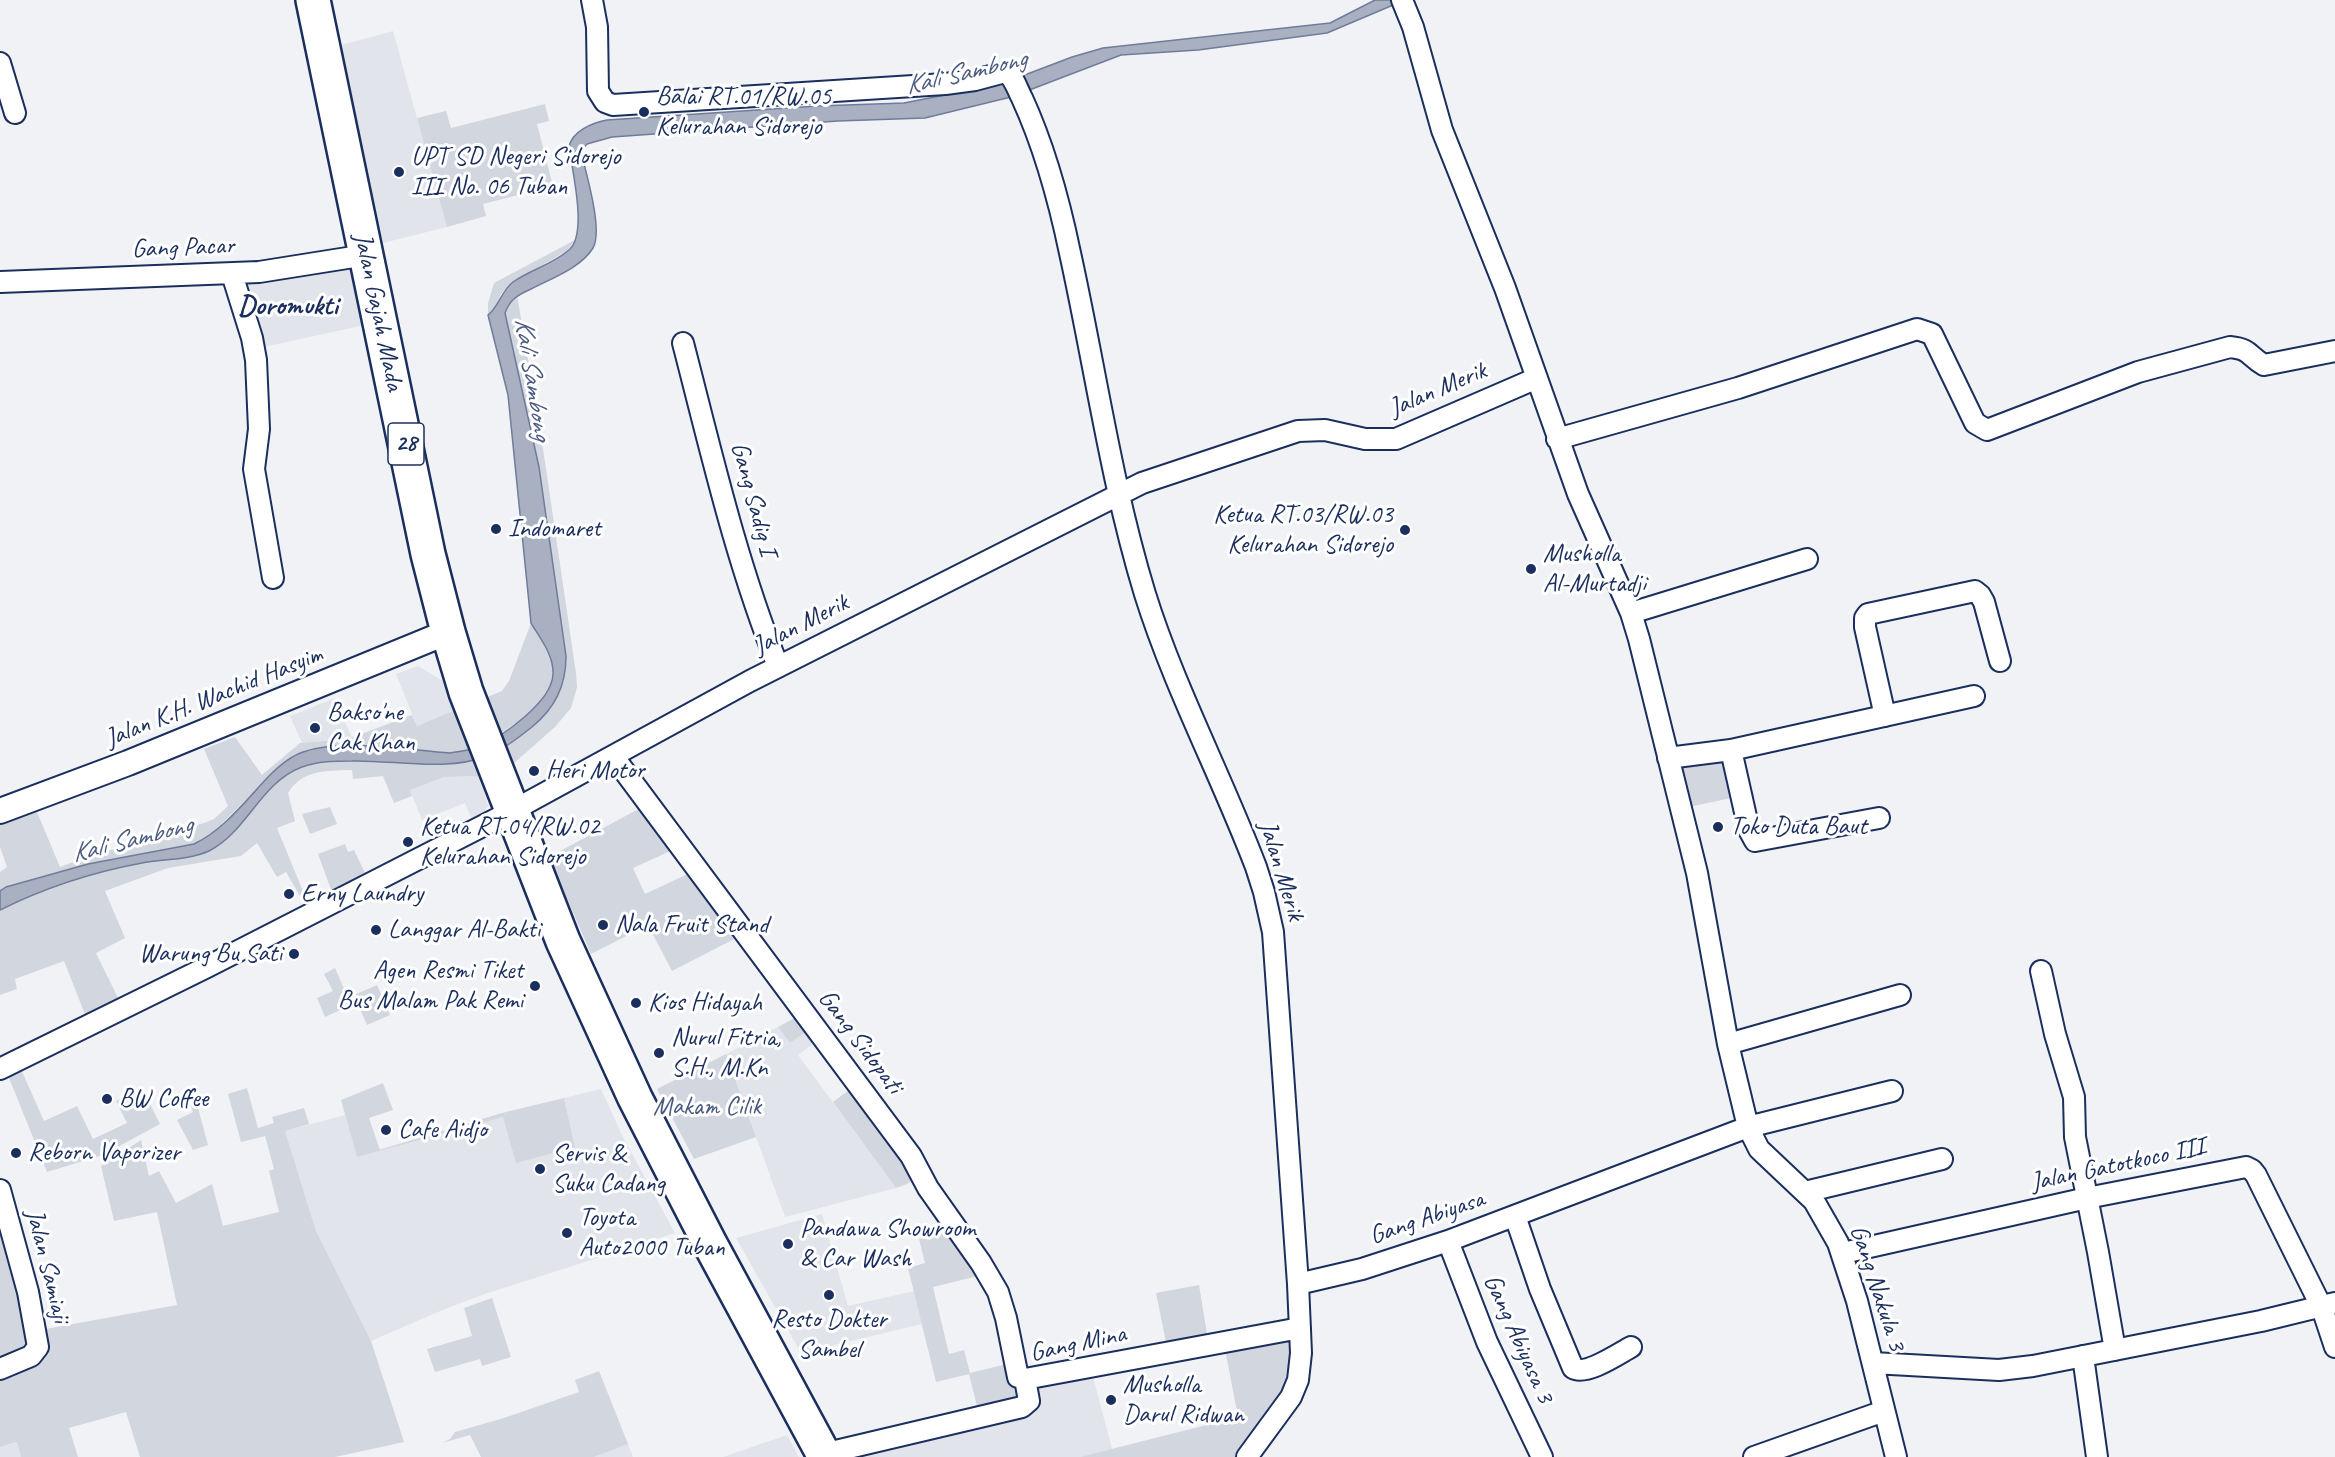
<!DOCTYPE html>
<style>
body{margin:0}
canvas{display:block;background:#f1f2f5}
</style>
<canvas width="2335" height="1457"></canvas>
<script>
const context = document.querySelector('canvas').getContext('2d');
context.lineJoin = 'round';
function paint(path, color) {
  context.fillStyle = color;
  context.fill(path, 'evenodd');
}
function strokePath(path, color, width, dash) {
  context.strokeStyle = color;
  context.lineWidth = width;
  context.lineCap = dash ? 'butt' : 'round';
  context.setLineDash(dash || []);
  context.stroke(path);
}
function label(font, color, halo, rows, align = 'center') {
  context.font = font + ' Caveat,sans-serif';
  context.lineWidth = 6;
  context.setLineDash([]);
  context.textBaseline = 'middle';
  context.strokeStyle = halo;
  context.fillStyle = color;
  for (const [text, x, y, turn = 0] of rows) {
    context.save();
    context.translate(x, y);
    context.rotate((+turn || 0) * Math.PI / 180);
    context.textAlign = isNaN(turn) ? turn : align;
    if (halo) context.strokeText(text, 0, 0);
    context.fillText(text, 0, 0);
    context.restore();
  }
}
const built = new Path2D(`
 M393,31L447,227L383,243L338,46Z
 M352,263L365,325L259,348L241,280Z
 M418,666L443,681L456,711L417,726L396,674Z
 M335,698L352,738L302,743L290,716Z
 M480,776L488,806L482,816L474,824L465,803L422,820L410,790L444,777Z
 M778,1027L790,1043L810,1029L818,1040L798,1055L896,1188L785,1217L726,1054Z
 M601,1089L622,1135L675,1233L485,1294L445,1309L371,1341L316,1231L285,1131L345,1115L357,1156L502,1113L575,1147L564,1098Z
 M822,1214L848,1306L914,1291L922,1324L801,1353L736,1238Z
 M1092,1373L1112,1449L1080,1457H860L857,1452L1036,1408L1032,1384Z
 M787,1435L799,1457H723Z
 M18,1442L21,1457H0V1447Z
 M628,1444L633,1457H594Z`);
const green = new Path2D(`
 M545,104L549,121L537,124L553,186L483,204L486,216L447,227L417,118L446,111L451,128Z
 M575,240L567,251L511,283L501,294L493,312L488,315V303L494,283Z
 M517,295L541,435L576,673L577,687L571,708L555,727L513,764L480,776L444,777L410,790L412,796L394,803L383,776L353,779L352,770C326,771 303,769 288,793L295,821L277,828L305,896L301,898L286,872L277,877L257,843L241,856L168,868L105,891L125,938L96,953L119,1000L86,1017L64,961L15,979L17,989L0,995V910C43,888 91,874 138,864C163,859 190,859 213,848C246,832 264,780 304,766C318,761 334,761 349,761C405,759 468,778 516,739C530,728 537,722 546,706C554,690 566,675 566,656L539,467L505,317L507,308Z
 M531,623L541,639L553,667L551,684L538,703L522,719L479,747L450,753L350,746L314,749L274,771L216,830L194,844L88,864L6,887L0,891V872L7,867L0,847V825L37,812L60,867L90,856L204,823L214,819L228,806L204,749L235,737L262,775L300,743L348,739L412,715L417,726L502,691L509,681Z
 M1723,757L1731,798L1689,807L1679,767Z
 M646,805L677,848L633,868L645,894L694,871L742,935L672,971L648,925L591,954L549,857Z
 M330,807L337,824L310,834L302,814Z
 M345,844L348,852L354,850L367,877L333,895L318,854Z
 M335,968L351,1005L325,1017L317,998L333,991L324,974Z
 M377,985L390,1015L367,1025L354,995Z
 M800,1015L810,1029L790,1043L778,1027Z
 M726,1054L756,1137L694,1159L657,1089Z
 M20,1067L44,1121L77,1106L93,1139L127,1123L116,1101L142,1088L160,1124L103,1155L47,1172L7,1073Z
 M383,1083L393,1110L369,1118L380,1150L502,1113L564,1098L575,1147L516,1163L503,1117L357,1157L341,1100Z
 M853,1087L915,1177L907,1184L896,1188L833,1102Z
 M247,1088L258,1128L274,1123L272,1117L304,1108L309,1124L285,1131L316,1231L371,1341L404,1442L335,1457H140L126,1412L69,1428L78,1457H21L17,1442L0,1447V1375L47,1344L46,1329L177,1305L157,1212L114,1221L101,1166L141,1140L149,1176L159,1171L176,1203L212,1184L223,1226L279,1212L269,1171L274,1169L265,1136L241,1142L228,1094Z
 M196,1100L208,1145L193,1150L177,1120L193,1112L190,1102Z
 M0,1210L32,1346L0,1362Z
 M950,1231L982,1275L933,1287L949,1354L964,1350L970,1373L1011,1363L1021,1404L979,1414L969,1374L936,1382L908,1268L925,1263L919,1239Z
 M1199,1285L1208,1340L1167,1347L1156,1293Z
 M492,1298L511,1357L482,1366L480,1359L435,1372L427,1349L472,1336L464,1308Z
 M1295,1335L1293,1379L1240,1457H1080L1238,1417L1225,1349Z
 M599,1371L628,1444L594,1457H481L470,1435L442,1443L450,1439L455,1432L504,1418L579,1392L575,1380Z`);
const water = new Path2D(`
 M1375,0H1405L1327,33L1198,50L1121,55L1011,97L925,118L838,121L612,137L587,144L582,150V156C587,176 603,231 593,248C581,268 550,279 531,289C518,295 510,299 505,313L539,467L566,656C566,686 555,708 532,727C518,738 504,749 487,756C447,772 394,760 352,761C335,761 318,761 302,767C261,782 247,832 209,851C189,860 163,859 142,863C94,872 44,888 0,910V891L6,887L88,864L194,844C224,830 247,799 269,776C278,767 291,756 303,752C344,738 407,750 450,753C460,751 469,751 478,747C502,737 552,702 553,674C554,656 540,638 531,623L508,395L488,315C499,307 501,291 513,282C530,270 553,264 569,250C588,234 572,170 569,147C572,131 592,123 607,120L817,106L904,103L1001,84L1072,57L1103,48L1330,23Z`);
const minor = new Path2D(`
 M592,0L597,27L598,91L605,102L613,105L945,84L975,80L1005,72C1014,76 1017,89 1022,98C1045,148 1059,200 1070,253C1095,366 1111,483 1145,594C1174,687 1221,775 1256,867L1264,892L1273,932L1298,1284L1301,1353L1298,1380L1291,1397L1247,1457
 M1402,0L1413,27L1442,130L1505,288L1578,494L1631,613L1639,639L1697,873L1728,1044L1748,1127L1759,1149L1814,1201L1838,1243L1857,1301L1896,1457
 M0,63L15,113
 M232,274L252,338L256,360L259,429L254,469L273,578
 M0,282L259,272L366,255
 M683,343C711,451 736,562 778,666
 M1557,439L1738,388L1917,329L1932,334L1975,423L1987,430L2138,372L2230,347C2251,349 2248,356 2264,365L2335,351
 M1631,613L1807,559
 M1885,716L1865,627V618L1868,614L1975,591L1980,595L1984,602L2000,661
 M1731,750L1749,830L1755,841L1879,818
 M613,756L911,1156L928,1188L981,1263L998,1292L1006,1318L1018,1377L1025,1379
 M1668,758L1731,750L1974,696
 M2041,971L2055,1034L2074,1097L2075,1137L2098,1252L2115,1350
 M1728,1044L1900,995
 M0,1069L207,967L512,811L750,681L1142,483L1298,431L1325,430L1365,439H1396L1537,378
 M0,1190L28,1292L38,1347L31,1356L0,1369
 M1805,1192L1942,1159
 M1515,1216L1540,1289L1573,1368C1586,1376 1618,1354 1631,1347
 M1448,1241L1487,1342L1542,1457
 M1843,1253L2087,1198L2246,1167L2252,1170L2256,1175L2322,1308L2335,1347
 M1298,1284L1362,1269L1448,1241L1748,1127L1892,1091
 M2083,1356L2097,1457
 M1873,1363L1999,1370L2033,1366L2261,1321L2335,1303
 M823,1454L1022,1407L1029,1401L1025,1379L1300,1328
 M1754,1457L1884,1411`);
const tertiary = new Path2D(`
 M0,811L128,763L448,632`);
const trunk = new Path2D(`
 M313,0L428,554L448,632L466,692L563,941L635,1098L709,1242L825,1457`);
const markers = [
 [644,112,6,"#1b2f5e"],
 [399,172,6,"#1b2f5e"],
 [496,529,6,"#1b2f5e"],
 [1405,530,6,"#1b2f5e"],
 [1531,569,6,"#1b2f5e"],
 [315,728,6,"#1b2f5e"],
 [534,771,6,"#1b2f5e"],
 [1718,827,6,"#1b2f5e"],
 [408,842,6,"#1b2f5e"],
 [289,894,6,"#1b2f5e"],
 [603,925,6,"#1b2f5e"],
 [376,930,6,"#1b2f5e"],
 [294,954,6,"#1b2f5e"],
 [535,986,6,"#1b2f5e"],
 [636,1003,6,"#1b2f5e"],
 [659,1053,6,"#1b2f5e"],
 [107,1099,6,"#1b2f5e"],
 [386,1130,6,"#1b2f5e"],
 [16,1153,6,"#1b2f5e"],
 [540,1169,6,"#1b2f5e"],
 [567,1233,6,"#1b2f5e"],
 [788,1244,6,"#1b2f5e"],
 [829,1295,6,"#1b2f5e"],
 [1111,1400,6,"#1b2f5e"]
];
const shields = [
 [406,444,36]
];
const shieldNames = [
 ["28",406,444]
];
const poiNames = [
 ["Balai RT.01/RW.05",656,97],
 ["Kelurahan Sidorejo",656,127],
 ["UPT SD Negeri Sidorejo",411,157],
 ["III No. 06 Tuban",411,187],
 ["Ketua RT.03/RW.03",1393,515,"right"],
 ["Kelurahan Sidorejo",1393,545,"right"],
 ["Indomaret",508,529],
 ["Musholla",1543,554],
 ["Al-Murtadji",1543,584],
 ["Bakso'ne",327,713],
 ["Cak Khan",327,743],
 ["Heri Motor",546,771],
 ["Ketua RT.04/RW.02",420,827],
 ["Kelurahan Sidorejo",420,857],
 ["Toko Duta Baut",1730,827],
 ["Erny Laundry",301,894],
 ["Nala Fruit Stand",615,925],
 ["Langgar Al-Bakti",388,930],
 ["Warung Bu Sati",282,954,"right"],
 ["Agen Resmi Tiket",523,971,"right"],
 ["Bus Malam Pak Remi",523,1001,"right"],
 ["Kios Hidayah",648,1003],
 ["Nurul Fitria,",671,1038],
 ["S.H., M.Kn",671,1068],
 ["BW Coffee",119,1099],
 ["Cafe Aidjo",398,1130],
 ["Reborn Vaporizer",28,1153],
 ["Servis &",552,1154],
 ["Suku Cadang",552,1184],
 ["Toyota",579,1218],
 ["Auto2000 Tuban",579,1248],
 ["Pandawa Showroom",800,1229],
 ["& Car Wash",800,1259],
 ["Resto Dokter",829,1320,"center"],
 ["Sambel",829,1350,"center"],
 ["Musholla",1123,1385],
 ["Darul Ridwan",1123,1415]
];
const streetNames = [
 ["Gang Pacar",183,248,-2],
 ["Jalan Gajah Mada",378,312,78],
 ["Jalan Merik",1438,390,-23],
 ["Gang Sadig I",753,499,75],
 ["Jalan Merik",801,625,-27],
 ["Jalan K.H. Wachid Hasyim",214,697,-22],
 ["Jalan Merik",1281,871,73],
 ["Gang Sidopati",860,1042,53],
 ["Jalan Gatotkoco III",2118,1165,-12],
 ["Gang Abiyasa",1427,1218,-19],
 ["Jalan Samiaji",47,1266,76],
 ["Gang Nakula 3",1877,1288,72],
 ["Gang Abiyasa 3",1518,1339,66],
 ["Gang Mina",1078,1344,-12]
];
const parkNames = [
 ["Makam Cilik",707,1107]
];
const waterNames = [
 ["Kali Sambong",966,73,-13],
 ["Kali Sambong",532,379,81],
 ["Kali Sambong",132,840,-14]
];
const quarterNames = [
 ["Doromukti",288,307]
];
paint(built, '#e1e4ea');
paint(green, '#d2d6df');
paint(water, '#a8b0c2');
strokePath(water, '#707c9a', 1.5);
strokePath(minor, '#1b2f5e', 24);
strokePath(tertiary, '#1b2f5e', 28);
strokePath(trunk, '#1b2f5e', 38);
strokePath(minor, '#fff', 20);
strokePath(tertiary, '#fff', 24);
strokePath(trunk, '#fff', 33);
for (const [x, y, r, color] of markers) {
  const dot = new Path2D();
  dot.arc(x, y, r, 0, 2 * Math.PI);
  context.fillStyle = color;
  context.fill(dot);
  strokePath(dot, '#fff', 2);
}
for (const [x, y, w] of shields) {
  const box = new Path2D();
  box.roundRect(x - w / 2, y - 21, w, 42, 4.5);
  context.fillStyle = '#fff';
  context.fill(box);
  strokePath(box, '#1b2f5e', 1.5);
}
label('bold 24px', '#1b2f5e', null, shieldNames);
label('26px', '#1b2f5e', '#fff', poiNames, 'left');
label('26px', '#1b2f5e', '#fff', streetNames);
label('26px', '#49597e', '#fff', parkNames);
label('italic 27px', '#4c5c81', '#fff', waterNames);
label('bold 28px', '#1b2f5e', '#fff', quarterNames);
</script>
